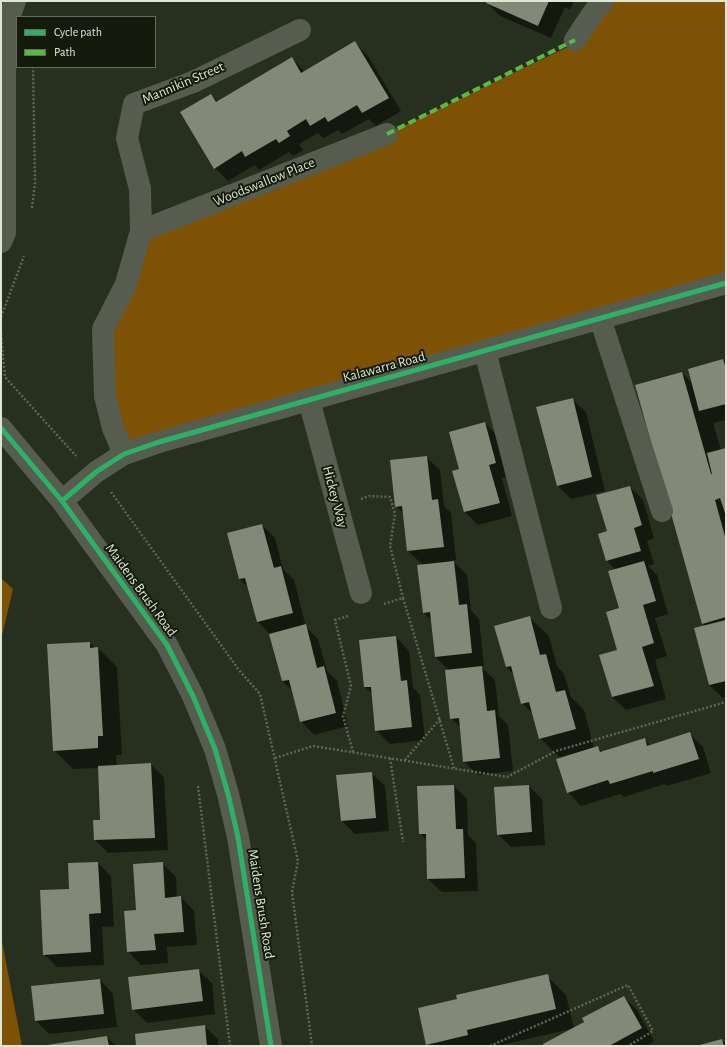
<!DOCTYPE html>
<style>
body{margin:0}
#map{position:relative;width:727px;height:1047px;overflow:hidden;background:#272f1e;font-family:"Alegreya Sans",sans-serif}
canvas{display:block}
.frame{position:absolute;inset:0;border:2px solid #dce7d4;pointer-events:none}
.legend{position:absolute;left:16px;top:16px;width:140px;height:52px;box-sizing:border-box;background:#141b0d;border:1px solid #646d5d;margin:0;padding:5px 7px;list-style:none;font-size:12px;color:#dce7d4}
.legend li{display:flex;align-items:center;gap:8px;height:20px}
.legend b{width:20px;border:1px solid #646d5d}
</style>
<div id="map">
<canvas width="727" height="1047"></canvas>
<div class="frame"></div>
<ul class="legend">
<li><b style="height:5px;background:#2db169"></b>Cycle path</li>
<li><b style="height:5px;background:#58b947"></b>Path</li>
</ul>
</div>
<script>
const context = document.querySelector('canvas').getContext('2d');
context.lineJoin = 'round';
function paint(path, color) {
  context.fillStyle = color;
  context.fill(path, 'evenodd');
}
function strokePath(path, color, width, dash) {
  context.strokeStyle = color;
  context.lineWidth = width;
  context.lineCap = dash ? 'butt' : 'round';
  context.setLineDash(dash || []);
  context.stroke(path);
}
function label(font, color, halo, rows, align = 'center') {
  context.font = font + ' "Alegreya Sans",sans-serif';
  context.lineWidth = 4;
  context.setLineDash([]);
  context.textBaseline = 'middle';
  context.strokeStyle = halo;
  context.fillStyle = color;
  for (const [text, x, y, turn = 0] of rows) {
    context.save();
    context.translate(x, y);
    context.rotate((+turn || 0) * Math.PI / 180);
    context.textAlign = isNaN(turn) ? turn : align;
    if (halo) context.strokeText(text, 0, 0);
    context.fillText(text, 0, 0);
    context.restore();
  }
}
const forest = new Path2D(`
 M603,1H726V283L124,454L103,329L141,231L387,134L584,39Z
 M1,578L13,589L1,640Z
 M1,936L22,1046H1Z`);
const shadow = new Path2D(`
 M488,1H574L570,10L565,7L551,38L500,16L487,3Z
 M355,43L368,56L401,111L376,126L369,119L342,134L338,130L324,138L318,133L299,144L303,150L293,156L289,152L259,170L255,165L228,181L215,168L211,95L218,102L292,58L305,72Z
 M723,360L726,363V420L713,423L721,450L726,449V697L723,698L709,685L705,626L703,624L682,373L693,384Z
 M572,399L586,412L605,491L571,499L558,486L538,408Z
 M485,423L498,437L509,476L502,478L512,516L478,525L465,512L454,471L461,469Z
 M426,457L440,470L444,506L451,513L456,560H452L467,575L471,610L479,619L484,666L481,667L495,680L499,716L508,725L513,771L478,775L464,762L461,728L451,718L450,671L435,657L432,621L424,613L423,565L408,551L404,514L396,506Z
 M630,487L643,500L654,538L647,541L654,564L648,566L657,575L668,614L655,618L667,656L655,660L666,699L626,710L612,697L601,656L618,651L620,609L616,570L607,561L608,532Z
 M262,525L275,538L283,569L294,580L306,627L318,639L327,671L337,681L348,726L314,735L301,721L293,691L282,681L271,635L258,622L249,588L240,579L228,534Z
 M529,617L549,636L557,666L564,674L571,697L584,710L594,748L598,747L602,752L644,739L651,746L690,734L703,747L711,773L667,786L665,784L624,797L620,794L581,806L568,792L561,759L540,738L534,715L522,703L514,675L506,667Z
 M396,637L409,651L413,687L420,695L425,740L390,744L376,730L373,695L365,687L360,641Z
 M90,643L95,648H98L117,667L122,755H116L117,766L151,764L164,778L168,850L108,853L95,840L101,821L99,768L73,769L54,750Z
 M371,773L385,786L389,831L355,834L342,821Z
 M454,786L467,799L468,835L476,843L478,891L442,892L428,879L427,841L420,833Z
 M529,786L542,799L545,845L511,847L498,834Z
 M98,863L111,876L114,926L102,927L104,965L57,967L44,954L70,890Z
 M162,863L176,877L177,898L181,897L194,911L197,945L167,947L168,963L141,965L128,951L137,911Z
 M198,970L212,983L215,1014L147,1023L133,1009Z
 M547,976L566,995L574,1028L624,997L637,1010L654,1041L646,1046H545L571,1029L497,1046H429L427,1044Z
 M100,980L113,994L117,1027L49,1034L36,1021L33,987Z
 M204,1026L218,1039V1046H137Z
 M107,1037L116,1046H48Z
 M722,1040L726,1044V1046H699Z`);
const building = new Path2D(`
 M487,1H549L538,26L486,3Z
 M355,41L389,98L362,113L357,105L328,122L325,117L310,126L306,119L287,131L290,136L279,143L276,139L245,157L242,151L214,169L180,112L211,94L216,102L292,57L301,73Z
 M723,359L726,369V404L699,411L688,369Z
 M682,372L711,474H712L707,453L726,448V516L720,498L715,500L726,540V617L702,624L635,385Z
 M573,398L592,477L557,486L536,407Z
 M485,422L496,463L489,465L500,503L464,512L452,471L459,469L449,432Z
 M427,456L432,500L438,499L444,547L407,551L402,506L395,507L390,460Z
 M630,486L642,525L634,528L641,551L606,561L598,534L607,531L596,495Z
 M262,524L274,568L281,566L293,613L257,622L245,578L239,579L227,533Z
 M454,561L459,605L467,604L472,653L435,657L430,612L423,613L417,565Z
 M644,561L656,601L643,605L654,643L642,647L654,686L612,697L599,655L617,650L606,612L619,608L608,571Z
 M530,616L540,655L546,654L556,692L565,690L576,729L539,739L529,702L521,704L511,666L506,667L494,626Z
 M726,620V681L709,685L694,628Z
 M306,624L317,668L324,666L336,713L300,722L289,680L282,681L269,634Z
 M396,636L401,681L407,680L412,727L375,731L371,687H364L359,640Z
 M90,642V648L98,647L103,736H98V748L53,751L47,644Z
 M482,666L487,711L495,710L500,758L463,762L459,718L450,719L445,670Z
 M690,732L699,759L653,773V771L610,784L608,780L567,793L556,759L598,746L600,752L645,738L647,746Z
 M151,763L155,838L94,840L93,820H100L98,766Z
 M372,772L376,818L341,821L336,775Z
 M454,785L456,829H463L465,878L427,879L426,834H419L417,786Z
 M529,785L532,832L497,835L494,787Z
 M98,862L101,913L89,914L91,952L43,955L40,890L69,889L68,863Z
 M163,862L165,898L181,896L184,932L154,934L156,950L127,952L124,911L136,910L133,864Z
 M199,969L203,1001L132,1010L128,977Z
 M548,974L556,1009L467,1030L468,1035L426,1045L418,1008L457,999L456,995Z
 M100,979L104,1014L35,1021L31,986Z
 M624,996L642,1028L609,1046H544L543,1044L584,1022L582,1018Z
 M205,1025L207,1046H136L135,1034Z
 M107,1036L109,1046H47V1045Z
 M722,1039L724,1046H696Z`);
const path = new Path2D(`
 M32,208L35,183L33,67
 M1,317L24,256
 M1,334L5,377L76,456
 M111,492L239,670L260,694L298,861L292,892L312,1046
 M361,499L369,496L390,497L395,514L390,546L403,598
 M384,604L403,598L454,768
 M348,616L335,620L351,686L343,716L353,752
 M275,758L313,746L507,777L556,751L726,702
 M390,758L403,842
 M405,760L440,719
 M198,786L230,1046
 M490,1046L628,985L653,1031L628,1046`);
const minor = new Path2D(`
 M575,40L593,13L603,1
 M141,231L387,134
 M1,242L5,233V29L15,1
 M600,318L662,511
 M485,351L551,608
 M309,400L361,593
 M1,428L62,501L167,645L193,696L215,749L228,794L238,837L271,1046
 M124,454L113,428L105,396L103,329L126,284L141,231L140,189L127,138L134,104L193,82L300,30
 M62,501L96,472L124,454L159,442L726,283`);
const quiet = new Path2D(`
 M387,134L575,40`);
const cycleway = new Path2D(`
 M1,428L62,501L167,645L193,696L215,749L228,794L238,837L271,1046
 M62,501L96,472L124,454L159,442L726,283`);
const streetNames = [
 ["Mannikin Street",183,83,-23],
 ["Woodswallow Place",264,182,-22],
 ["Kalawarra Road",384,367,-15],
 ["Hickey Way",335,497,75],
 ["Maidens Brush Road",141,590,54],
 ["Maidens Brush Road",261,904,81]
];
paint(forest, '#7d5204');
paint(shadow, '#0007');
paint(building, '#838878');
strokePath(path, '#5e6559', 2.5, [2, 2]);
strokePath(minor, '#565d4f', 22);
strokePath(quiet, '#58b947', 4, [8, 4]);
strokePath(cycleway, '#2db169', 5);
label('14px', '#dce7d4', '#141b0d', streetNames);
</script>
